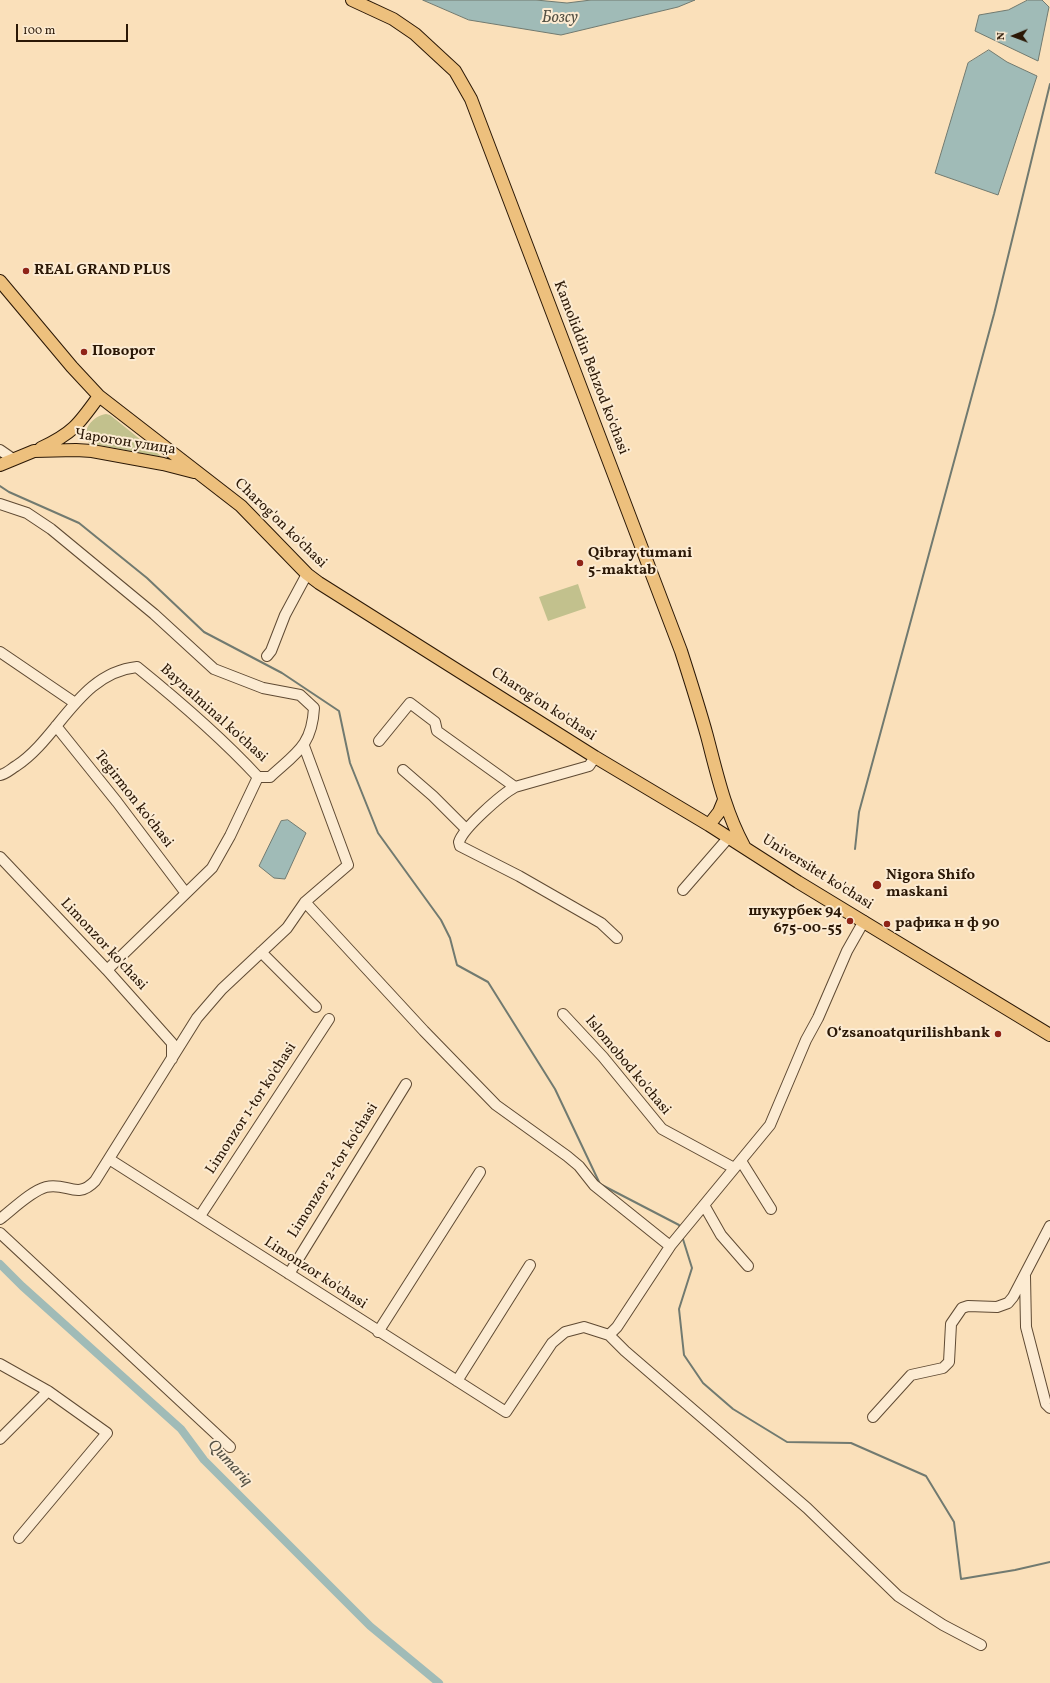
<!DOCTYPE html>
<meta charset="utf-8">
<style>
body{margin:0}
#map{position:relative;width:1050px;height:1683px;overflow:hidden;background:#fae0ba;font-family:Vollkorn,serif}
canvas{display:block}
.north{position:absolute;left:994px;top:16px;width:40px;height:40px;-webkit-text-stroke:3px #fcebd2;paint-order:stroke;rotate:269deg;font-size:11px;font-weight:700;line-height:16px;text-align:center;color:#2b1806}
.north::after{content:'';display:block;margin:auto;width:14px;height:18px;background:#2b1806;clip-path:polygon(50% 0,100% 100%,50% 72%,0 100%)}
.scale{position:absolute;left:16px;top:24px;width:112px;height:18px;box-sizing:border-box;border:2px solid #2b1806;border-top:0;padding-left:5px;font-size:12px;line-height:14px;white-space:nowrap;color:#2b1806;-webkit-text-stroke:3px #fcebd2;paint-order:stroke}
</style>
<div id="map">
<canvas width="1050" height="1683"></canvas>
<div class="north">N</div>
<div class="scale">100 m</div>
</div>
<script>
const context = document.querySelector('canvas').getContext('2d');
context.lineJoin = 'round';
function paint(path, color) {
  context.fillStyle = color;
  context.fill(path, 'evenodd');
}
function strokePath(path, color, width, dash) {
  context.strokeStyle = color;
  context.lineWidth = width;
  context.lineCap = dash ? 'butt' : 'round';
  context.setLineDash(dash || []);
  context.stroke(path);
}
function label(font, color, halo, rows, align = 'center') {
  context.font = font + ' Vollkorn,serif';
  context.lineWidth = 4;
  context.setLineDash([]);
  context.textBaseline = 'middle';
  context.strokeStyle = halo;
  context.fillStyle = color;
  for (const [text, x, y, turn = 0] of rows) {
    context.save();
    context.translate(x, y);
    context.rotate((+turn || 0) * Math.PI / 180);
    context.textAlign = isNaN(turn) ? turn : align;
    if (halo) context.strokeText(text, 0, 0);
    context.fillText(text, 0, 0);
    context.restore();
  }
}
const green = new Path2D(`
 M106,414L110,415L162,457L89,443C80,430 93,416 106,414Z
 M578,584L586,608L548,621L539,597Z`);
const water = new Path2D(`
 M423,0H536L567,3L591,0H695L678,7L561,35L469,20Z
 M1028,0H1042L1049,7L1038,61L975,31L979,15L1008,10Z
 M989,50L1007,62L1037,76L998,195L935,173L968,63Z
 M288,820L306,833L285,879L274,878L259,866L281,821Z`);
const stream = new Path2D(`
 M0,486L9,492L79,523L147,578L204,632L282,673L339,711L350,763L378,833L441,920L450,938L457,965L488,982L555,1089L600,1184L679,1225L680,1228
 M855,849L859,812L994,314L1050,84
 M682,1236L692,1268L679,1309L684,1355L703,1383L733,1409L787,1442L851,1443L926,1476L954,1522L961,1579L1015,1570L1050,1562`);
const canal = new Path2D(`
 M0,1264L22,1286L181,1429L204,1460L370,1626L439,1683`);
const minor = new Path2D(`
 M0,450L13,459
 M0,504L27,513L51,529L154,614L214,669L263,688L300,695L314,708C312,746 296,753 270,777H258C221,737 179,701 137,667C79,673 59,738 16,766C11,769 6,774 0,775
 M0,652L75,703
 M267,656L271,651L285,615L307,574
 M56,726L117,802L185,892
 M379,741L410,703L435,722L437,731L515,787
 M595,757L589,766L515,787C502,794 463,828 459,842L460,846L519,876L601,923L617,938
 M403,770L433,796L466,829
 M0,857L107,970L172,1043V1059
 M683,890L729,837
 M305,902L424,1031L496,1105L567,1156L579,1166L594,1185L670,1246
 M261,952L316,1007
 M107,970L212,868L230,836L258,777
 M563,1014L603,1057L662,1129L734,1168
 M109,1159L506,1412L552,1343L565,1332L584,1327L609,1335L625,1351L807,1508L898,1596L943,1625L981,1645
 M741,1161L771,1209
 M704,1205L721,1235L748,1266
 M200,1216L329,1019
 M0,1219C12,1210 31,1191 46,1187C67,1182 77,1200 95,1181L197,1018L222,989L287,928L305,902L348,865L304,746
 M0,1233L230,1447
 M289,1274L406,1084
 M1025,1276L1026,1327L1046,1404L1050,1408
 M378,1332L480,1172
 M609,1335L617,1327L671,1245L770,1125L806,1040L818,1018L847,951L864,921
 M0,1364L48,1391L107,1433L19,1538
 M457,1381L530,1265
 M873,1417L911,1375L943,1368L949,1362L951,1324L962,1308L968,1306L997,1307L1008,1303L1013,1297L1050,1226
 M0,1439L48,1391`);
const major = new Path2D(`
 M352,0L393,19L415,34L455,71L471,99L681,651C690,679 699,707 707,736C717,774 725,811 744,846
 M0,281L72,367L99,396L241,506L307,574L319,583L595,757L709,825L798,882L1050,1035
 M41,448C73,433 79,424 99,396
 M0,465L34,451L76,450L92,451L163,464L194,472
 M709,825L719,812L724,800`);
const markers = [
 [26,271,4,"#8f2418"],
 [84,352,4,"#8f2418"],
 [580,563,4,"#8f2418"],
 [877,885,5,"#8f2418"],
 [850,921,4,"#8f2418"],
 [887,924,4,"#8f2418"],
 [998,1034,4,"#8f2418"]
];
const poiNames = [
 ["REAL GRAND PLUS",34,271],
 ["Поворот",92,352],
 ["Qibray tumani",588,554],
 ["5-maktab",588,571],
 ["Nigora Shifo",886,876],
 ["maskani",886,893],
 ["шукурбек 94",842,912,"right"],
 ["675-00-55",842,929,"right"],
 ["рафика н ф 90",895,924],
 ["Oʻzsanoatqurilishbank",990,1034,"right"]
];
const streetNames = [
 ["Kamoliddin Behzod ko'chasi",590,368,69],
 ["Чарогон улица",125,443,9],
 ["Charog'on ko'chasi",280,524,44],
 ["Charog'on ko'chasi",543,705,33],
 ["Baynalminal ko'chasi",213,714,42],
 ["Tegirmon ko'chasi",133,800,52],
 ["Universitet ko'chasi",817,873,32],
 ["Limonzor ko'chasi",103,945,47],
 ["Islomobod ko'chasi",627,1066,50],
 ["Limonzor 1-tor ko'chasi",252,1109,-57],
 ["Limonzor 2-tor ko'chasi",334,1171,-58],
 ["Limonzor ko'chasi",315,1274,33]
];
const waterNames = [
 ["Бозсу",560,19],
 ["Qumariq",229,1464,47]
];
paint(green, '#c2c18d');
paint(water, '#a0bbb7');
strokePath(water, '#717a70', 1);
strokePath(stream, '#717a70', 2);
strokePath(canal, '#a0bbb7', 8);
strokePath(minor, '#5f4a33', 12);
strokePath(major, '#2b1806', 14);
strokePath(minor, '#fcebd2', 10);
strokePath(major, '#edc07d', 12);
for (const [x, y, r, color] of markers) {
  const dot = new Path2D();
  dot.arc(x, y, r, 0, 2 * Math.PI);
  context.fillStyle = color;
  context.fill(dot);
  strokePath(dot, '#fcebd2', 1.5);
}
label('bold 15px', '#2b1806', '#fcebd2', poiNames, 'left');
label('15px', '#2b1806', '#fcebd2', streetNames);
label('italic 16px', '#545144', '#fcebd2', waterNames);
</script>
